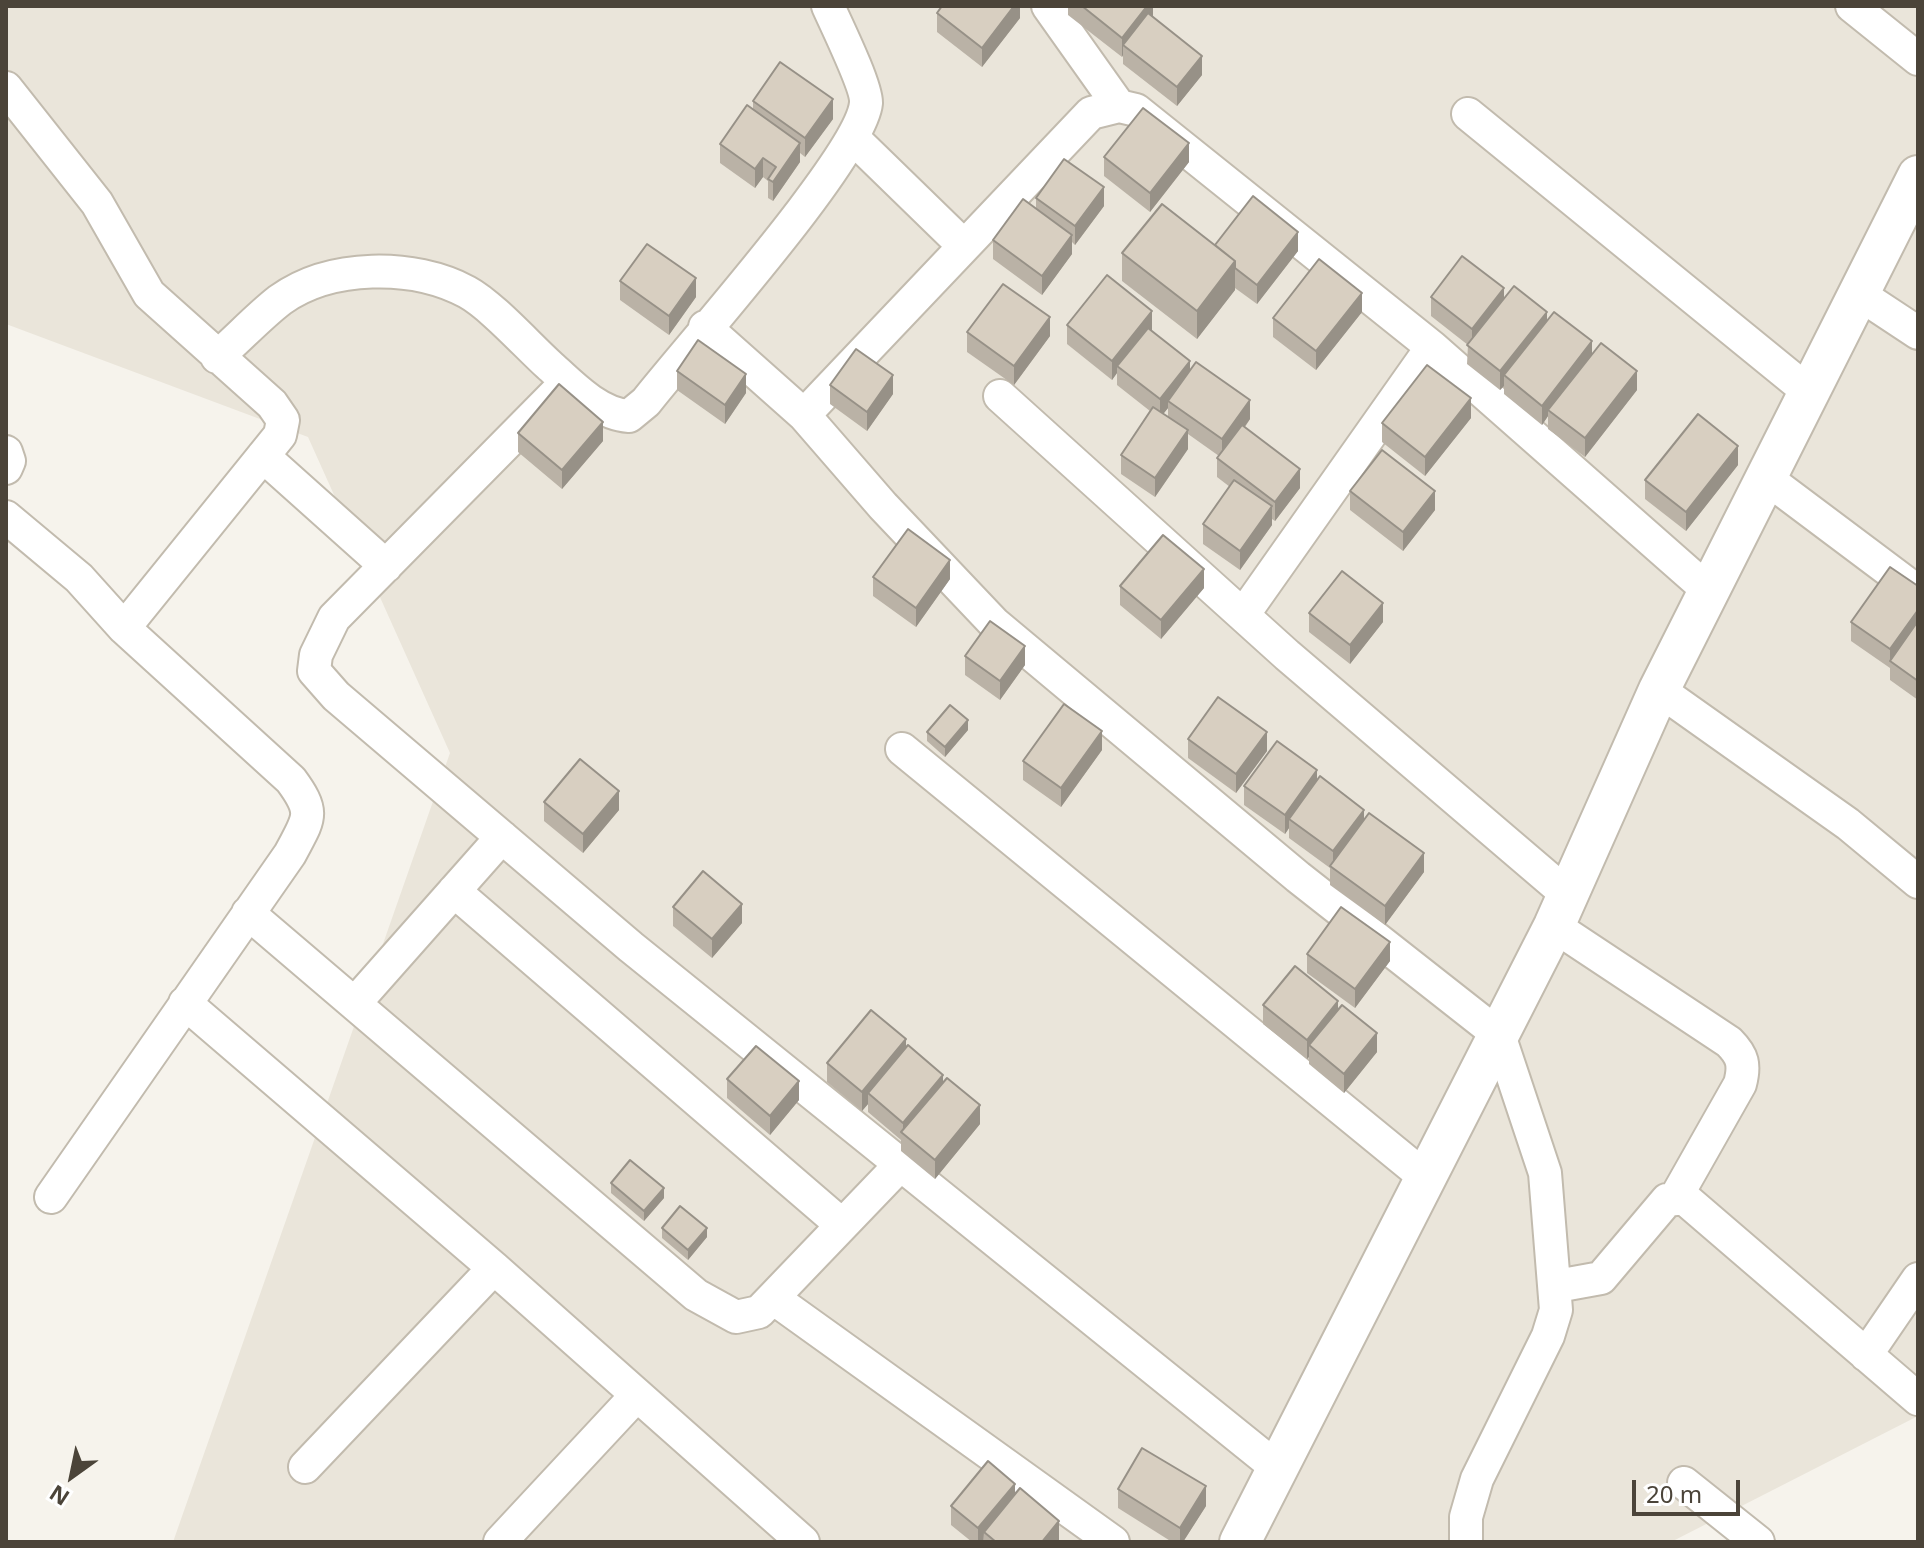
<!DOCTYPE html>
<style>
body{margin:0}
#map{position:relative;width:1924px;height:1548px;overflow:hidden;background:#f6f3ec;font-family:"Noto Sans",sans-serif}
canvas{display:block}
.frame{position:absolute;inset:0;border:8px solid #4b4439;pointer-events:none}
.north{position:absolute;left:32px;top:1436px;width:80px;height:80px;-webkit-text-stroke:6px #fff;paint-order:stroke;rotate:213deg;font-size:22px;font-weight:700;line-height:32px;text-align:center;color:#4b4439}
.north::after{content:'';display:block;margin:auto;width:28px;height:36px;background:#4b4439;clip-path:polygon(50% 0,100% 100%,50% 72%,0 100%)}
.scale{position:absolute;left:1632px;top:1480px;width:108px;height:36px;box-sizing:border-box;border:4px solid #4b4439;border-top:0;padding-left:10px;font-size:24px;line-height:28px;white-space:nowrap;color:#4b4439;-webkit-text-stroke:6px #fff;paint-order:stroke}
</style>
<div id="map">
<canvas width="1924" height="1548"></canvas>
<div class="frame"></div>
<div class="north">N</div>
<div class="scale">20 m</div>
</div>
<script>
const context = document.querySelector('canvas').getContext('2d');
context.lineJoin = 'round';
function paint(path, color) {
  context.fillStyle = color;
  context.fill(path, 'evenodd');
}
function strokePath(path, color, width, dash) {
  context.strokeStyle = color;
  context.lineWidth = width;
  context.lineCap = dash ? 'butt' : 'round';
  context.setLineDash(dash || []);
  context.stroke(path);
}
const residential = new Path2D(`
 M6,6H1918V1416L1671,1542H173L450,753L308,437L6,324Z`);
const minor = new Path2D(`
 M1048,6L1119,106
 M1852,6L1918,59
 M6,88L97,203L149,294L272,404L283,420L280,435L124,628
 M1468,114L1809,392
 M853,138L964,246
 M1859,294L1918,333
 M705,327L804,415L883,506L994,623L1298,877L1499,1035L1545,1173L1556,1310L1548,1336L1477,1479L1466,1517V1542
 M217,357C238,339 258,317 280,300C330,264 413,263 467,292C491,305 527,345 549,365C571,385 598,414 629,416L646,402C688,348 861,156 866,103C867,87 836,24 828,6
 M567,382L334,618L316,655L314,671L336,696L631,947L1276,1467
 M1000,396L1287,655L1568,895
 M804,415L1091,113L1119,106L1136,110L1432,347L1709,591
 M6,452L9,461L6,468
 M263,456L386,566
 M1766,478L1918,592
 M6,517L79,578L124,628L291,780C316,814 309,818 290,854L51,1197
 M1243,615L1432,347
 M1659,690L1848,824L1918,882
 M902,749L1425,1177
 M454,891L842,1225
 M248,913L696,1295L736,1317L759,1312L901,1164
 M1554,926L1729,1042C1743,1056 1745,1065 1740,1084L1676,1197
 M185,1003L494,1268L803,1542
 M355,1003L502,837
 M1557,1286L1601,1278L1667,1200L1684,1198L1918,1399
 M773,1298L1113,1542
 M1866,1355L1918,1279
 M305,1467L494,1268
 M1684,1483L1758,1542
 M500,1542L636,1396`);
const tertiary = new Path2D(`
 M1240,1542L1554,926L1659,690L1918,176`);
const wall = new Path2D(`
 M1020,6V18L982,67L937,32V13Z
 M1068,6H1153V17L1202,75L1177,106L1123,64V55L1122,57L1068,15Z
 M753,101L833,119L805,157L800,153V162L773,201L768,198V181L763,177L755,188L720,163V144L753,109Z
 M1104,157L1189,162L1150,212L1104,176Z
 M1036,198L1104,206L1075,245L1072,242V254L1042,295L993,259V240L1036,209Z
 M1215,245L1298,251L1257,304L1235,288V290L1197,339L1122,281V253Z
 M620,281L696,297L669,335L620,300Z
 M1431,297L1504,299L1547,321L1637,390L1585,457L1548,429V416L1542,425L1504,394V386L1500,390L1467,364L1468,345L1431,316Z
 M1362,312L1316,370L1273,337V318Z
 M1067,325L1152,330L1151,331L1190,370L1250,419L1245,427L1300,488L1275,521L1272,519V525L1240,570L1203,544V524L1230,487L1217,477V458L1219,456L1188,434V449L1155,497L1121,474V455L1150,411L1117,385V373L1112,380L1067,344ZM1168,408V417L1163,414Z
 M967,332L1050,336L1014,385L967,352Z
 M677,371L746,393L725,424L677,390Z
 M830,385L893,394L867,431L830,404Z
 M1471,418L1425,476L1382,442V423Z
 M518,433L603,441L562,489L518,452Z
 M1738,465L1686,531L1645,499V480Z
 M1350,491L1435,510L1403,551L1350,510Z
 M873,577L950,579L916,627L873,596Z
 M1120,586L1204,588L1161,639L1120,605Z
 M1918,586V700L1890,680V668L1851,641V622Z
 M1309,613L1383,622L1350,664L1309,632Z
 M965,656L1025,665L1000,700L965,675Z
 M968,730L945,757L927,741V732Z
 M1188,739L1267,751L1236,793L1188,758Z
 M1102,750L1061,807L1023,780V761Z
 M1317,780L1424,872L1385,925L1330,885V868L1289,838V828L1285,834L1244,805V786Z
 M544,802L619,810L583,853L544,821Z
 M673,907L742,923L712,958L673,926Z
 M1307,954L1390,961L1355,1008L1307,973Z
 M1263,1005L1338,1009L1377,1052L1344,1093L1309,1064V1057L1307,1059L1263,1024Z
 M906,1047L943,1082L980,1124L935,1179L901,1151V1140L868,1112V1104L862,1111L827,1082V1063Z
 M727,1079L799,1100L770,1135L727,1098Z
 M611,1183L664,1198L644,1221L611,1193Z
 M662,1228L707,1237L688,1260L662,1238Z
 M1118,1489L1206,1506L1183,1542H1172L1118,1508Z
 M1015,1494L1059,1540L1057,1542H984V1541L983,1542H972L951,1525V1506Z`);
const shadedWall = new Path2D(`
 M1014,6H1020V18L982,67V48Z
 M1147,6H1153V16L1128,49L1123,45V55L1122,57V38Z
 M1202,56V75L1177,106V87Z
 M833,99V119L805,157V138Z
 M800,143V162L773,201V182Z
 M1189,143V162L1150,212V193Z
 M763,158V177L755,188V169Z
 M1104,187V206L1075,245V226Z
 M1298,232V251L1257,304V285Z
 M1072,235V254L1042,295V276Z
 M1235,261V290L1197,339V311Z
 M696,278V297L669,335V316Z
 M1504,288V307L1472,348V329Z
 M1362,293V312L1316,370V351Z
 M1152,311V330L1121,369L1117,366V373L1112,380V361Z
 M1547,312V331L1504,375V386L1500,390V371Z
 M1050,317V336L1014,385V366Z
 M1592,341V360L1548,410V416L1542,425V406Z
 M1190,361V380L1168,401V408L1160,418V399Z
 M1637,371V390L1585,457V438Z
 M746,374V393L725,424V405Z
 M893,375V394L867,431V412Z
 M1471,398V418L1425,476V457Z
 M1250,400V419L1222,458V439Z
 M603,422V441L562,489V470Z
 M1188,430V449L1155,497V478Z
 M1738,446V465L1686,531V512Z
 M1300,469V488L1275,521V502Z
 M1435,491V510L1403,551V532Z
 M1272,506V525L1240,570V551Z
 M950,560V579L916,627V608Z
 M1204,569V588L1161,639V620Z
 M1383,603V622L1350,664V645Z
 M1918,610V629L1890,661V668V649Z
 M1025,646V665L1000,700V681Z
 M968,720V730L945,757V747Z
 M1102,731V750L1061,807V788Z
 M1267,732V751L1236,793V774Z
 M1317,770V789L1289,819V828L1285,834V815Z
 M619,791V810L583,853V834Z
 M1364,810V829L1333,870V851Z
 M1424,853V872L1385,925V906Z
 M742,904V923L712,958V939Z
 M1390,942V961L1355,1008V989Z
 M1338,1001V1020L1309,1045V1057L1307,1059V1040Z
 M1377,1033V1052L1344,1093V1074Z
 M906,1039V1058L868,1093V1104L862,1111V1092Z
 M943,1075V1094L903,1134V1123Z
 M799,1081V1100L770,1135V1116Z
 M980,1105V1124L935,1179V1160Z
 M664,1188V1198L644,1221V1211Z
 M707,1228V1237L688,1260V1250Z
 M1015,1484V1503L984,1532L983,1542H978V1528Z
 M1206,1486V1506L1183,1542H1180V1528Z
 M1059,1521V1540L1057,1542H1042Z`);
const building = new Path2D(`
 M942,6H1014L982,48L937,13Z
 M1082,6H1147L1122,38Z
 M1148,13L1202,56L1177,87L1123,45Z
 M780,62L833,99L805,138L753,101Z
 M747,105L800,143L773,182L768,179L776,167L763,158L755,169L720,144Z
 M1143,108L1189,143L1150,193L1104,157Z
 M1064,159L1104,187L1075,226L1036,198Z
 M1253,196L1298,232L1257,285L1235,268V261L1215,245Z
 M1023,199L1072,235L1042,276L993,240Z
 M1162,204L1235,261L1197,311L1122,253Z
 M647,244L696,278L669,316L620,281Z
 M1462,256L1504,288L1472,329L1431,297Z
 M1319,259L1362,293L1316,351L1273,318Z
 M1107,275L1152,311L1112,361L1067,325Z
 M1003,284L1050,317L1014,366L967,332Z
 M1514,286L1547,312L1500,371L1467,345Z
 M1554,312L1592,341L1542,406L1504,375Z
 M1148,328L1190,361L1160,399L1117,366Z
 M698,340L746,374L725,405L677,371Z
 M1601,343L1637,371L1585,438L1548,410Z
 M856,349L893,375L867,412L830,385Z
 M1196,362L1250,400L1222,439L1168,401Z
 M1427,365L1471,398L1425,457L1382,423Z
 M559,384L603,422L562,470L518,433Z
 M1153,407L1188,430L1155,478L1121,455Z
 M1698,414L1738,446L1686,512L1645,480Z
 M1242,425L1300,469L1275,502L1217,458Z
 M1382,450L1435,491L1403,532L1350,491Z
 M1234,480L1272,506L1240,551L1203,524Z
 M908,529L950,560L916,608L873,577Z
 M1163,535L1204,569L1161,620L1120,586Z
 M1890,567L1918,586V610L1890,649L1851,622Z
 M1342,571L1383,603L1350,645L1309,613Z
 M990,621L1025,646L1000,681L965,656Z
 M1918,621V681L1890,661Z
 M1218,697L1267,732L1236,774L1188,739Z
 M1064,704L1102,731L1061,788L1023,761Z
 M950,705L968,720L945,747L927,732Z
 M1277,741L1317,770L1285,815L1244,786Z
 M580,759L619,791L583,834L544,802Z
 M1320,776L1364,810L1333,851L1289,819Z
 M1369,813L1424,853L1385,906L1330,866Z
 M703,871L742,904L712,939L673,907Z
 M1341,907L1390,942L1355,989L1307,954Z
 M1295,966L1338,1001L1307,1040L1263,1005Z
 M1342,1005L1377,1033L1344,1074L1309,1045Z
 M871,1010L906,1039L862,1092L827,1063Z
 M908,1045L943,1075L903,1123L868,1093Z
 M756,1046L799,1081L770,1116L727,1079Z
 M947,1078L980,1105L935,1160L901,1132Z
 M630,1160L664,1188L644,1211L611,1183Z
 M680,1206L707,1228L688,1250L662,1228Z
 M1142,1448L1206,1486L1180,1528L1118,1489Z
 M988,1461L1015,1484L978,1528L951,1506Z
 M1020,1488L1059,1521L1042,1542H996L984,1532Z`);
paint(residential, '#eae5da');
strokePath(minor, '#c2bbae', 36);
strokePath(tertiary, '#c2bbae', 44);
strokePath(minor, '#fff', 32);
strokePath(tertiary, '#fff', 40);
paint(wall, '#bab2a6');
paint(shadedWall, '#979187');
paint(building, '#d8cfc1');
strokePath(building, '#979187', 2);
</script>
